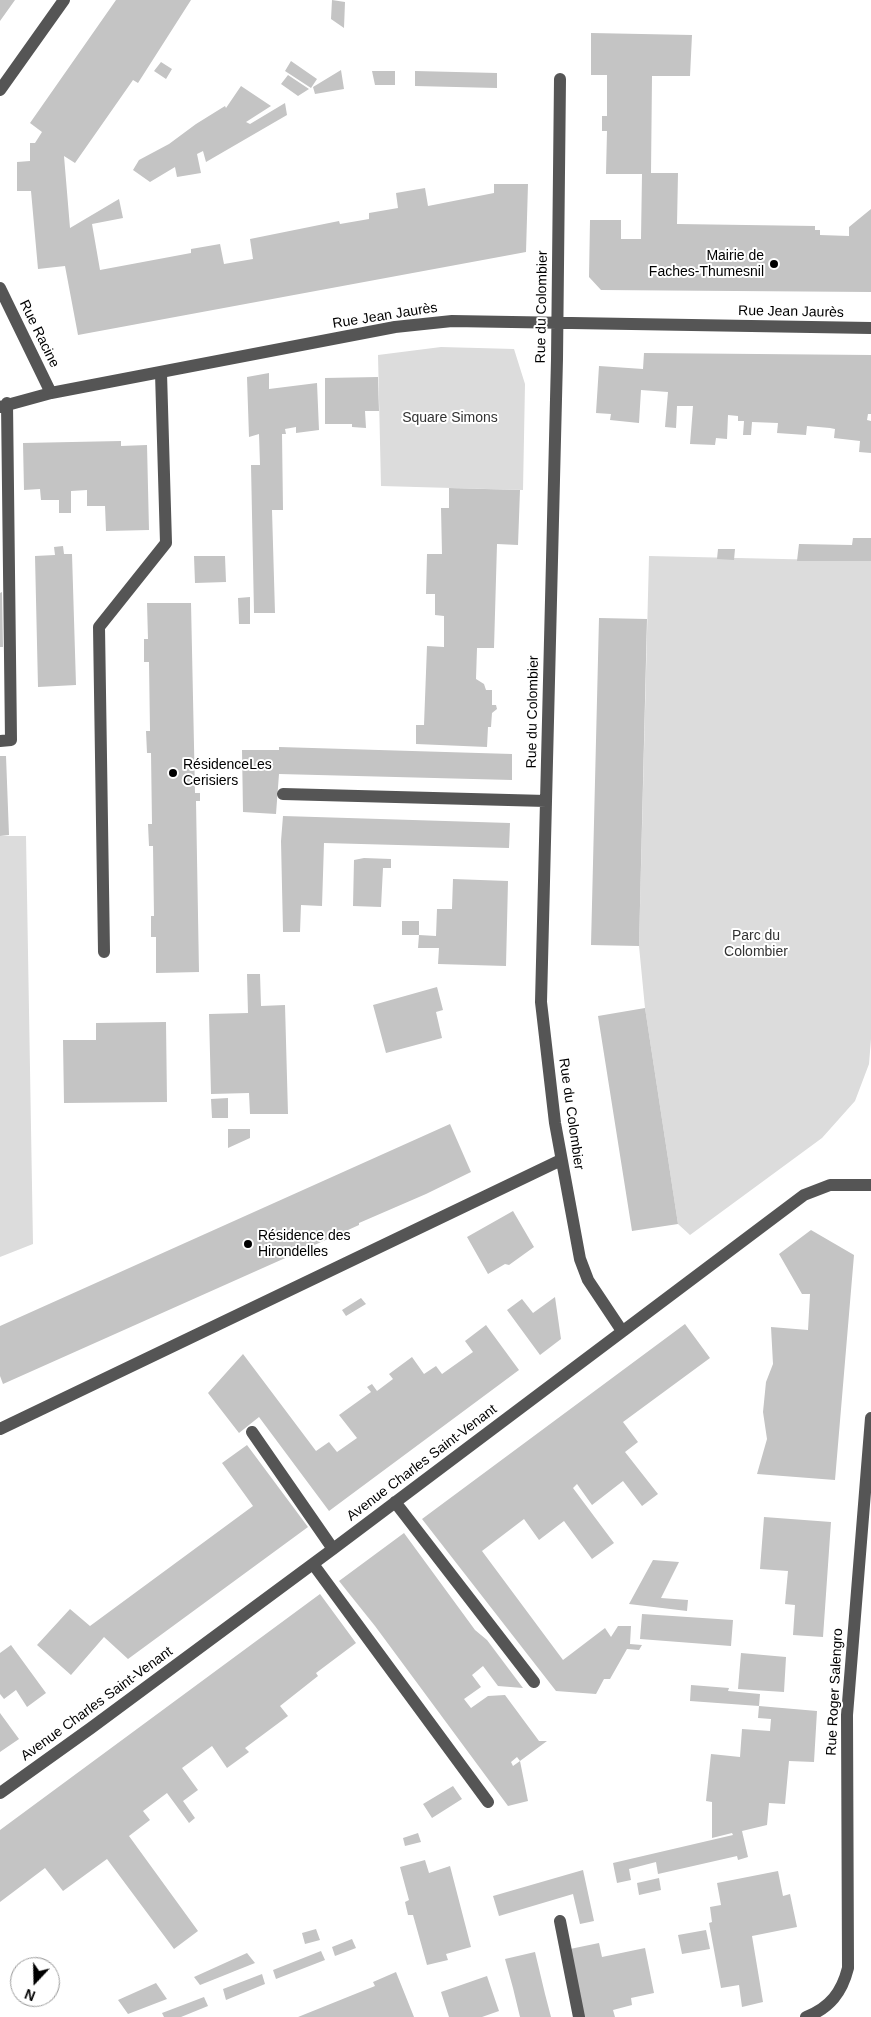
<!DOCTYPE html>
<meta charset="utf-8">
<style>
body{margin:0}
#map{position:relative;width:871px;height:2017px;overflow:hidden;background:#fff;font-family:Helvetica,sans-serif}
canvas{display:block}
.north{position:absolute;left:10px;top:1957px;width:50px;height:50px;box-sizing:border-box;background:#fff;border:1px solid #999;border-radius:50%;rotate:201deg;font-size:14px;font-weight:700;line-height:20px;text-align:center;color:#000}
.north::after{content:'';display:block;margin:auto;width:18px;height:22px;background:#000;clip-path:polygon(50% 0,100% 100%,50% 72%,0 100%)}
</style>
<div id="map">
<canvas width="871" height="2017"></canvas>
<div class="north">N</div>
</div>
<script>
const context = document.querySelector('canvas').getContext('2d');
context.lineJoin = 'round';
function paint(path, color) {
  context.fillStyle = color;
  context.fill(path, 'evenodd');
}
function strokePath(path, color, width, dash) {
  context.strokeStyle = color;
  context.lineWidth = width;
  context.lineCap = dash ? 'butt' : 'round';
  context.setLineDash(dash || []);
  context.stroke(path);
}
function label(font, color, halo, rows, align = 'center') {
  context.font = font + ' Helvetica,sans-serif';
  context.lineWidth = 4;
  context.setLineDash([]);
  context.textBaseline = 'middle';
  context.strokeStyle = halo;
  context.fillStyle = color;
  for (const [text, x, y, turn = 0] of rows) {
    context.save();
    context.translate(x, y);
    context.rotate((+turn || 0) * Math.PI / 180);
    context.textAlign = isNaN(turn) ? turn : align;
    if (halo) context.strokeText(text, 0, 0);
    context.fillText(text, 0, 0);
    context.restore();
  }
}
const green = new Path2D(`
 M441,347L514,349L525,384L523,490L381,486L378,355Z
 M649,556L871,561V1039L869,1064L855,1101L822,1138L690,1235L678,1224L645,1008L639,946Z
 M0,836H26L33,1244L0,1257Z`);
const building = new Path2D(`
 M0,0H15L0,21Z
 M116,0H191L138,83L133,80L75,163L64,156L70,228L119,199L123,218L92,224L100,270L191,253V249L220,244L224,264L253,259L250,239L339,221L340,224L369,219V213L398,208L396,193L425,188L428,206L494,193V184H528L526,252L78,335L65,266L38,269L31,191H17V162L30,161V143H35L42,132L30,123Z
 M332,0L345,2L344,28L331,19Z
 M591,33L692,35L690,76H652L651,173H678L677,224L815,226V230H820V235L849,236V227L871,209V292L601,290L589,277L590,220H621V239H641L642,174H606L607,131H602V116H607V75H591Z
 M291,61L317,79L311,88L285,71Z
 M161,62L172,69L166,79L154,71Z
 M341,70L344,89L315,94L313,87Z
 M372,71H395V85H375Z
 M415,71L497,73V88L415,86Z
 M288,75L309,89L298,96L281,84Z
 M241,86L271,106L246,122L250,124L285,103L287,115L206,162L203,151L197,154L201,173L177,177L175,167L150,182L133,170L139,160L169,144L196,124L225,106L226,108Z
 M644,353L871,355V414H868L867,420L871,421V453L859,452L860,441L834,438L835,429L830,428L807,426L806,435L777,433L778,423L752,422L751,435H743L744,421H738V416L728,415L727,439L716,438L715,445L690,444L693,406H677L676,428L665,427L668,392L641,390L639,423L610,420L611,414L596,413L599,366L643,369Z
 M269,373V389L317,383L319,430L296,433V427L285,429L286,434H282L283,510H272L275,613H254L251,465H260L259,434L249,437L247,377Z
 M378,377L379,411H365L366,428L352,427V424H325V378Z
 M121,441V446L147,445L149,530L106,531L105,506H87V490L71,491V513H59V500H41L40,489L24,490L23,443Z
 M449,488L520,490L518,545L497,544L494,648H477L476,679L484,684L486,690H492V705H496L497,709L492,713L491,727H488L487,747L416,744V725H424L427,646L444,647V616L435,615V594H426L427,554H442L441,508H449Z
 M853,538H871V561H797L799,544L852,545Z
 M63,546L64,554H72L76,685L38,687L35,556L55,555L54,547Z
 M718,549H735L734,560L717,559Z
 M194,556H225L226,582L195,583Z
 M2,592L3,647H0V593Z
 M250,597V624H239L238,598Z
 M147,603H191L195,793H200V801H196L199,972L156,973V937H151V916H154L153,846H149L148,824H152L151,753H147L146,731H150L149,662H144V639H148Z
 M599,618L647,619L639,946L591,945Z
 M279,747L512,754V780L279,774L276,814L243,812L242,750H279Z
 M0,756H6L9,835L0,836Z
 M283,816L510,823L509,848L324,843L322,906L301,905L300,932H283L281,841Z
 M364,858L391,859V868H383L381,907L353,906L354,860Z
 M453,879L508,881L506,966L438,964L439,948H418L419,935H402V921H419V935L436,936L437,909H452Z
 M247,974H260L261,1006L285,1005L288,1114H250L249,1093L211,1094L209,1014L248,1013Z
 M437,987L443,1010L436,1012L442,1038L386,1053L373,1005Z
 M645,1008L678,1224L632,1231L598,1016Z
 M166,1022L167,1102L64,1103L63,1040H96V1023Z
 M228,1098V1118H212L211,1099Z
 M450,1124L471,1172L426,1194L359,1223V1225L348,1230L3,1384L0,1376V1326Z
 M228,1129H250V1138L228,1148Z
 M513,1211L534,1247L509,1265L505,1264L488,1274L467,1237Z
 M811,1230L854,1255L835,1480L757,1474L767,1439L763,1412L766,1382L773,1364L771,1327L808,1330L810,1294H802L779,1254Z
 M555,1297L561,1339L540,1355L507,1310L522,1299L533,1313Z
 M361,1298L366,1304L346,1316L342,1310Z
 M685,1324L710,1358L623,1422L638,1442L625,1452L658,1494L642,1506L623,1481L592,1505L577,1484L573,1488L614,1543L592,1559L564,1521L539,1540L524,1519L482,1551L563,1660L605,1628L611,1637L618,1626H631L630,1644L642,1645L639,1650L627,1649L610,1679H604L596,1694L556,1691L422,1519Z
 M486,1325L519,1370L329,1511L259,1417L239,1433L208,1393L243,1354L316,1451L329,1442L337,1452L357,1438L339,1415L371,1392L367,1387L372,1384L377,1391L393,1379L389,1374L412,1357L424,1374L436,1366L442,1374L473,1352L465,1341Z
 M247,1445L308,1527L128,1659L104,1637L71,1675L37,1645L70,1609L90,1626L253,1506L222,1463Z
 M764,1517L831,1522L823,1637L793,1635L795,1605L785,1604L788,1571L760,1569Z
 M404,1533L475,1630L487,1640L523,1688L498,1686L483,1666L472,1675L481,1687L464,1699L471,1708L488,1696L505,1695L539,1741H547L520,1761L517,1757L511,1762L513,1766L520,1761L528,1801L508,1806L375,1626L339,1581Z
 M653,1560L679,1562L661,1598L688,1600L687,1611L629,1604Z
 M320,1594L356,1643L316,1673L318,1676L280,1706L288,1716L245,1748L249,1752L227,1768L212,1746L182,1768L198,1790L183,1801L195,1818L189,1823L167,1793L143,1811L150,1820L129,1836L198,1931L174,1949L107,1859L63,1891L45,1868L0,1902V1830Z
 M642,1614L733,1620L731,1646L640,1639Z
 M11,1645L46,1693L27,1707L16,1690L4,1699L0,1694V1653Z
 M741,1653L786,1657L784,1692L738,1689Z
 M691,1685L729,1688L728,1691L760,1694L759,1706L817,1711L814,1762L789,1761L785,1804L769,1803L767,1825L742,1831L748,1857L738,1860L737,1856L658,1874L656,1862L629,1869L631,1880L617,1883L613,1863L733,1835L732,1833L712,1838V1802L706,1801L711,1754L740,1757L742,1729L770,1731L771,1719L758,1718L759,1706L690,1701Z
 M0,1713L19,1739L0,1752Z
 M453,1786L462,1799L432,1818L423,1804Z
 M418,1833L421,1842L405,1846L403,1838Z
 M425,1860L429,1873L450,1866L471,1947L446,1954L448,1960L427,1965L413,1915H408L405,1902L409,1900L400,1867Z
 M583,1870L594,1921L580,1924L573,1894L499,1916L493,1896Z
 M778,1871L783,1896L790,1894L797,1927L752,1936L763,2002L742,2007L739,1985L721,1988L709,1923L712,1922L710,1907L721,1905L717,1883Z
 M659,1878L661,1890L639,1895L637,1883Z
 M316,1929L320,1940L305,1944L302,1933Z
 M706,1930L710,1949L682,1954L678,1935Z
 M352,1939L356,1948L335,1956L332,1947Z
 M599,1943L602,1957L645,1948L654,1993L631,1998L632,2005L613,2010L615,2017H584L570,1949Z
 M321,1951L325,1960L276,1979L273,1970Z
 M535,1952L545,1994L551,2017H520L513,1988L505,1959Z
 M247,1953L255,1963L200,1985L194,1977Z
 M396,1972L414,2017H298L375,1986L373,1982Z
 M262,1974L265,1984L226,2000L223,1989Z
 M487,1976L499,2011L482,2017H449L441,1992Z
 M156,1983L167,1999L128,2014L118,2000Z
 M204,1997L208,2006L181,2017H164L162,2013Z`);
const minor = new Path2D(`
 M560,79L557,359L541,1002L555,1123L580,1259L588,1280L622,1331
 M0,90L64,0
 M0,288L51,393
 M0,407L51,393L395,327L452,321L871,328
 M0,741L11,740L7,403
 M283,794L546,801
 M104,952L99,627L166,543L161,373
 M0,1429L561,1160
 M252,1432L333,1549
 M395,1502L534,1682
 M313,1564L488,1802
 M0,1793L91,1728L333,1549L804,1195L830,1185H871
 M560,1921L579,2017
 M806,2017C830,2008 842,1992 848,1968L847,1715L871,1418`);
const markers = [
 [774,264,5,"#000"],
 [173,773,5,"#000"],
 [248,1244,5,"#000"]
];
const poiNames = [
 ["Mairie de",764,256,"right"],
 ["Faches-Thumesnil",764,272,"right"],
 ["RésidenceLes",183,765],
 ["Cerisiers",183,781],
 ["Résidence des",258,1236],
 ["Hirondelles",258,1252]
];
const streetNames = [
 ["Rue du Colombier",542,307,-89],
 ["Rue Jean Jaurès",791,312,1],
 ["Rue Jean Jaurès",385,316,-9],
 ["Rue Racine",39,334,64],
 ["Rue du Colombier",533,712,-89],
 ["Rue du Colombier",571,1114,82],
 ["Avenue Charles Saint-Venant",422,1463,-37],
 ["Rue Roger Salengro",835,1692,-87],
 ["Avenue Charles Saint-Venant",97,1704,-36]
];
const parkNames = [
 ["Square Simons",450,418],
 ["Parc du",756,936],
 ["Colombier",756,952]
];
paint(green, '#dcdcdc');
paint(building, '#c4c4c4');
strokePath(minor, '#555', 12);
for (const [x, y, r, color] of markers) {
  const dot = new Path2D();
  dot.arc(x, y, r, 0, 2 * Math.PI);
  context.fillStyle = color;
  context.fill(dot);
  strokePath(dot, '#fff', 2);
}
label('14px', '#000', '#fff', poiNames, 'left');
label('14px', '#000', '#fff', streetNames);
label('14px', '#333', '#fff', parkNames);
</script>
